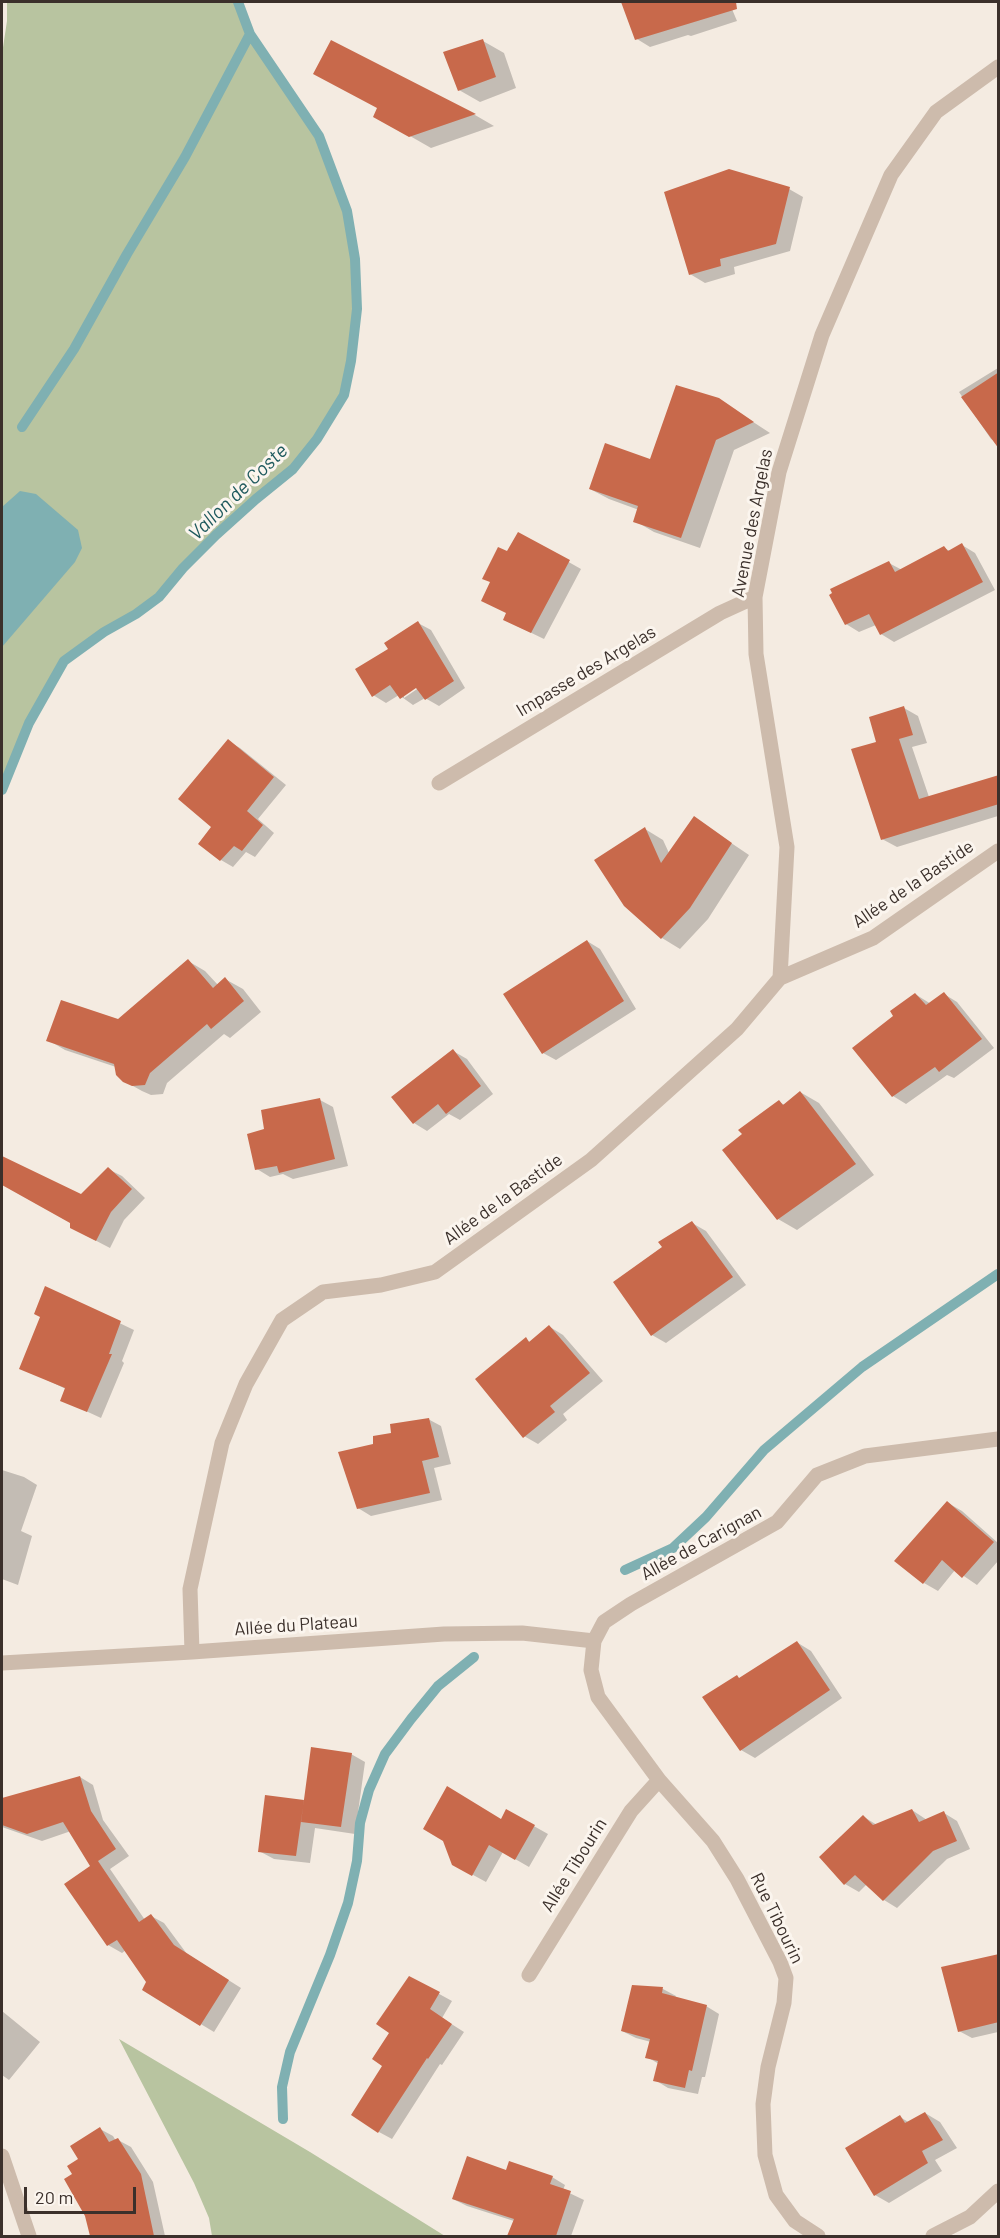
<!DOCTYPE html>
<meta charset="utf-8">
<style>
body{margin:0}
#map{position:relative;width:1000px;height:2238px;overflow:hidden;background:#f4ebe1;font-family:Barlow,sans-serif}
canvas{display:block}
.frame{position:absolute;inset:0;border:3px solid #3b302b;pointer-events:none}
.scale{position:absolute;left:24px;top:2187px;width:112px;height:27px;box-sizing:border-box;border:3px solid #3b302b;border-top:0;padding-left:8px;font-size:18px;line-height:21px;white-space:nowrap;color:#3b302b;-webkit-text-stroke:4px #fbf5ee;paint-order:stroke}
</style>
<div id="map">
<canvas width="1000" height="2238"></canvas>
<div class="frame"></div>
<div class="scale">20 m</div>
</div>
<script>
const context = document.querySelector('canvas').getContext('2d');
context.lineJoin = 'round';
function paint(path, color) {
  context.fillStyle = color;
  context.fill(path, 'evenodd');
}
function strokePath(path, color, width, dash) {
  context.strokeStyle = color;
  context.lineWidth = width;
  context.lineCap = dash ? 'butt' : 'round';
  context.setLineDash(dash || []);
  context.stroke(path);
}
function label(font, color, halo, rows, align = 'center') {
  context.font = font + ' Barlow,sans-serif';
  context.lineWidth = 6;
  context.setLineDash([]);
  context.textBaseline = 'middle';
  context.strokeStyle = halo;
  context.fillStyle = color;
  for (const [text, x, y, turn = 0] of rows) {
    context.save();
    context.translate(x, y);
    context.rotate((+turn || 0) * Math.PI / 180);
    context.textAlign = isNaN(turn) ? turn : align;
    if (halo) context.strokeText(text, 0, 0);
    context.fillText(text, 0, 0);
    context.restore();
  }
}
const green = new Path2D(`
 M7,2H238L250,34L319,136L347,211L355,259L357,309L351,361L344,395L317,439L293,469L256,499L216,535L183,568L159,597L136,614L104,632L64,661L29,723L2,790V54L7,21Z
 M119,2039L310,2152L445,2236H212L209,2218L194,2183Z`);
const water = new Path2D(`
 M20,491L36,494L78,530L82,548L75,562L2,647V507Z`);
const shadow = new Path2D(`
 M622,2H729L737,21L691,36L688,35L650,47L637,39Z
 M483,41L504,53L516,88L480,102L459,90Z
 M331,42L475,115L494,126L431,148L375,116L379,108Z
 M789,189L803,197L790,251L734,267L735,274L705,283L690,274Z
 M998,368V443L991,439L959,392Z
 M718,399L770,433L734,450L700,548L654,532L635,521L639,510L609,499L590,489L651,461Z
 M519,534L581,569L544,639L517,626L507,613L508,553Z
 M962,545L975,553L995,590L894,642L881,634L876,625L859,632L846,624L889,563L902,570L944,548L950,551Z
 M418,623L431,630L465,688L439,706L425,698L413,705L399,695L386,703L373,695L390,650ZM422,683L423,685L404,698V694Z
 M904,708L918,716L927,743L912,747L929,797L998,777V816L897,847L882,839L878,743Z
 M228,741L240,748L286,785L258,819L274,833L255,857L246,852L233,867L221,860L213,827Z
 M694,818L749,855L708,919L680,949L662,938L645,829L663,840L669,853Z
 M587,941L600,949L636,1009L556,1060L543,1053Z
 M188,961L205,971L218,985L225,979L243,989L261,1012L230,1038L224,1034L167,1083L163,1094L151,1095L142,1091L124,1081L116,1067L65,1050L48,1040L118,1021Z
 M915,994L931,1004L944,994L957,1002L994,1048L954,1078L947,1075L906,1104L893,1096L896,1016Z
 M453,1051L467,1059L493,1094L460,1120L449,1114L427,1131L414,1123Z
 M800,1092L819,1103L874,1175L797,1230L778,1219L745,1134L779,1102L785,1105Z
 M320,1100L333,1107L348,1166L293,1179L283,1174L270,1177L257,1169L266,1131Z
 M2,1158L81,1196L108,1169L122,1176L145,1198L124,1220L110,1248L85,1235L72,1222L2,1183Z
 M692,1223L706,1231L746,1285L666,1343L652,1335L664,1248Z
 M46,1288L134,1330L122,1361L124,1363L101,1418L62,1400L66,1389L21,1368L41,1317Z
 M550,1327L563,1335L603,1381L563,1414L567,1420L538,1444L524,1436L526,1339L530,1342Z
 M428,1419L441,1426L451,1464L434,1468L442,1500L371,1516L358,1508L375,1445L393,1434Z
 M2,1470L24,1477L37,1485L21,1531L32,1536L18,1585L2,1579Z
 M948,1503L962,1511L998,1543V1561L977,1585L955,1570L938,1591L924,1583Z
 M798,1643L811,1651L842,1698L755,1758L741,1750L740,1679Z
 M351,1754L365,1762L355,1834L315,1828L310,1863L274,1859L259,1851L304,1801Z
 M80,1777L93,1785L103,1820L129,1856L110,1869L145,1920L151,1916L164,1923L187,1954L241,1988L214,2032L144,1990L147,1982L126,1950L122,1953L108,1945L92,1866L71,1831L42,1841L2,1827V1799Z
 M912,1810L927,1820L944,1813L957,1821L970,1849L947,1859L897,1908L884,1900L867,1884L859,1892L845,1884L864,1817L877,1825Z
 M507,1811L548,1834L529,1867L503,1852L486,1882L453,1864L445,1840L501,1820Z
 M998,1955V2032L972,2038L959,2031Z
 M410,1978L452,2001L442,2018L464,2032L442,2065L440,2064L392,2139L379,2132L384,2065Z
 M633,1987L663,1989L676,1996L675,1998L706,2006L719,2014L705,2077H702L698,2094L668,2088L655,2080L659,2064L647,2057L651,2042L636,2038L622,2031Z
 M2,2011L40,2042L9,2080L2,2075Z
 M925,2113L940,2122L957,2148L935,2160L942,2171L889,2203L875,2195L900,2117L910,2123Z
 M100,2129L113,2136L116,2141L118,2140L131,2147L153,2182L165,2236H91L74,2174L80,2159Z
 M507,2171L552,2177L565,2185L563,2190L584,2200L571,2236H510L514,2221L467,2206L453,2199Z`);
const stream = new Path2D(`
 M22,427L74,349L127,254L185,157L250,34
 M2,790L29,723L64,661L104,632L136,614L159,597L183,568L216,535L256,499L293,469L317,439L344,395L351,361L357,309L355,259L347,211L319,136L250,34L238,2
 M625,1570L673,1548L706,1517L764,1450L862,1367L998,1274
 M283,2119L282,2087L290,2052L330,1955L348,1903L357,1861L360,1823L369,1790L385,1754L411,1719L438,1686L474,1657`);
const building = new Path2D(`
 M621,2H736L737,9L635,40Z
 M483,39L496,77L458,91L443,52Z
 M331,40L476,114L409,137L373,117L377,108L313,74Z
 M729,169L790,187L776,244L720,259L721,266L689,275L664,192Z
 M999,372V449L961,397Z
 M676,385L719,398L754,422L716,440L681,538L633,522L638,506L589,489L605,443L650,459Z
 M518,532L570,560L531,633L503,620L506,613L481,601L490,582L482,579L498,547L507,551Z
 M962,543L983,582L880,635L869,614L845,625L829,595L832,593L830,589L889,561L895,572L944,546L948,551Z
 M418,621L454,681L425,700L416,688L400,699L390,685L372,697L355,669L388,649L384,643Z
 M904,706L913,735L899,739L919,799L999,775V804L881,840L851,749L876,742L869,717Z
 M228,739L274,777L247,811L263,825L242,851L234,846L220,861L198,844L211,827L178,799Z
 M694,816L732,843L690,908L661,939L624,906L594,860L645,827L661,863Z
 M587,940L624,1001L542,1054L503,994Z
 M188,959L213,988L225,977L244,1001L211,1029L207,1024L150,1073L145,1085L132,1086L123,1082L116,1075L114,1064L46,1041L61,1000L118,1019Z
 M944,992L982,1039L939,1072L935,1067L892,1097L852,1048L893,1016L890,1011L915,993L926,1005Z
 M453,1049L481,1086L446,1114L438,1104L413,1124L391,1097Z
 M800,1091L856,1164L777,1220L722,1150L742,1134L738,1130L779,1100L783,1105Z
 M320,1098L335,1159L279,1173L277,1166L255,1170L247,1134L264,1129L261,1110Z
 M2,1156L81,1194L108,1167L132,1189L111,1212L96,1241L70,1228V1223L2,1185Z
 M692,1221L733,1277L651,1336L613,1282L662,1247L658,1242Z
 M45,1286L121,1321L109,1354H112L87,1412L60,1401L65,1388L19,1369L40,1317L34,1314Z
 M549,1325L590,1373L550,1406L555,1412L523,1438L475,1379L526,1337L529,1342Z
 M429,1418L439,1457L422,1461L430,1493L357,1509L338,1452L373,1444V1436L391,1433L390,1424Z
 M947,1501L994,1542L962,1578L942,1560L923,1584L894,1561Z
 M797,1641L830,1690L740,1751L702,1697L737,1675L739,1678Z
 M311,1747L352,1753L341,1827L301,1822Z
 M80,1776L91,1811L116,1849L98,1861L139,1922L151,1914L174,1945L229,1980L200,2026L142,1990L146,1982L117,1940L107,1946L64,1884L90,1866L63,1822L27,1834L2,1825V1798Z
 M447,1786L501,1819L506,1809L535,1825L515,1860L489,1845L472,1876L452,1865L443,1841L423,1829Z
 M265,1795L304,1800L296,1856L258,1852Z
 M912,1809L919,1822L944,1811L957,1841L933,1851L883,1901L855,1875L844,1885L819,1857L863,1815L873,1825Z
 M999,1954V2022L958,2032L941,1967Z
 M409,1976L440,1992L430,2009L452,2024L428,2059L427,2058L378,2133L351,2115L382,2066L372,2059L389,2033L376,2024Z
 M632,1985L663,1987L662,1993L707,2005L692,2071L689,2070L685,2088L653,2081L658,2061L645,2058L650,2039L621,2031Z
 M925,2112L943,2140L922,2151L928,2163L874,2196L845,2148L900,2115L905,2123Z
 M100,2127L109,2142L118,2138L141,2174L154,2236H90L85,2216L64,2179L72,2174L67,2166L78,2159L70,2146Z
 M467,2156L506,2170L509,2161L553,2176L550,2184L571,2191L556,2236H507L514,2219L452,2199Z`);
const minor = new Path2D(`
 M439,783L720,613L755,597
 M780,978L787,847L756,654L755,597L779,472L822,335L891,175L936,112L998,67
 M192,1652L190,1589L222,1443L246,1384L282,1320L323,1292L381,1285L435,1272L591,1160L737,1029L780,978L873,938L998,851
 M2,1663L192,1652L444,1634L522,1633L594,1641
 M529,1975L631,1811L659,1780
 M2,2156L29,2236
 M818,2236L795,2221L776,2195L765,2155L763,2104L768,2067L784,2003L786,1978L780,1962L737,1879L713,1841L659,1780L598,1697L591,1670L594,1641L604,1622L631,1604L777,1522L817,1475L865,1456L998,1439
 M933,2236L970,2217L998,2191`);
const streetNames = [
 ["Avenue des Argelas",752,523,-79],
 ["Impasse des Argelas",586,671,-31],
 ["Allée de la Bastide",913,884,-34],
 ["Allée de la Bastide",503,1199,-36],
 ["Allée de Carignan",701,1543,-29],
 ["Allée du Plateau",296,1625,-4],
 ["Allée Tibourin",574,1865,-58],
 ["Rue Tibourin",777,1918,64]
];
const waterNames = [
 ["Vallon de Coste",238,492,-44]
];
paint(green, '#b8c4a0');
paint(water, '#7fb0b2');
paint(shadow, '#0003');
strokePath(stream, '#7fb0b2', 10);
paint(building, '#c8694b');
strokePath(minor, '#cdbbac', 15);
label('18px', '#3b302b', '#fbf5ee', streetNames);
label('italic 20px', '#1f5a5e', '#fbf5ee', waterNames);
</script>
